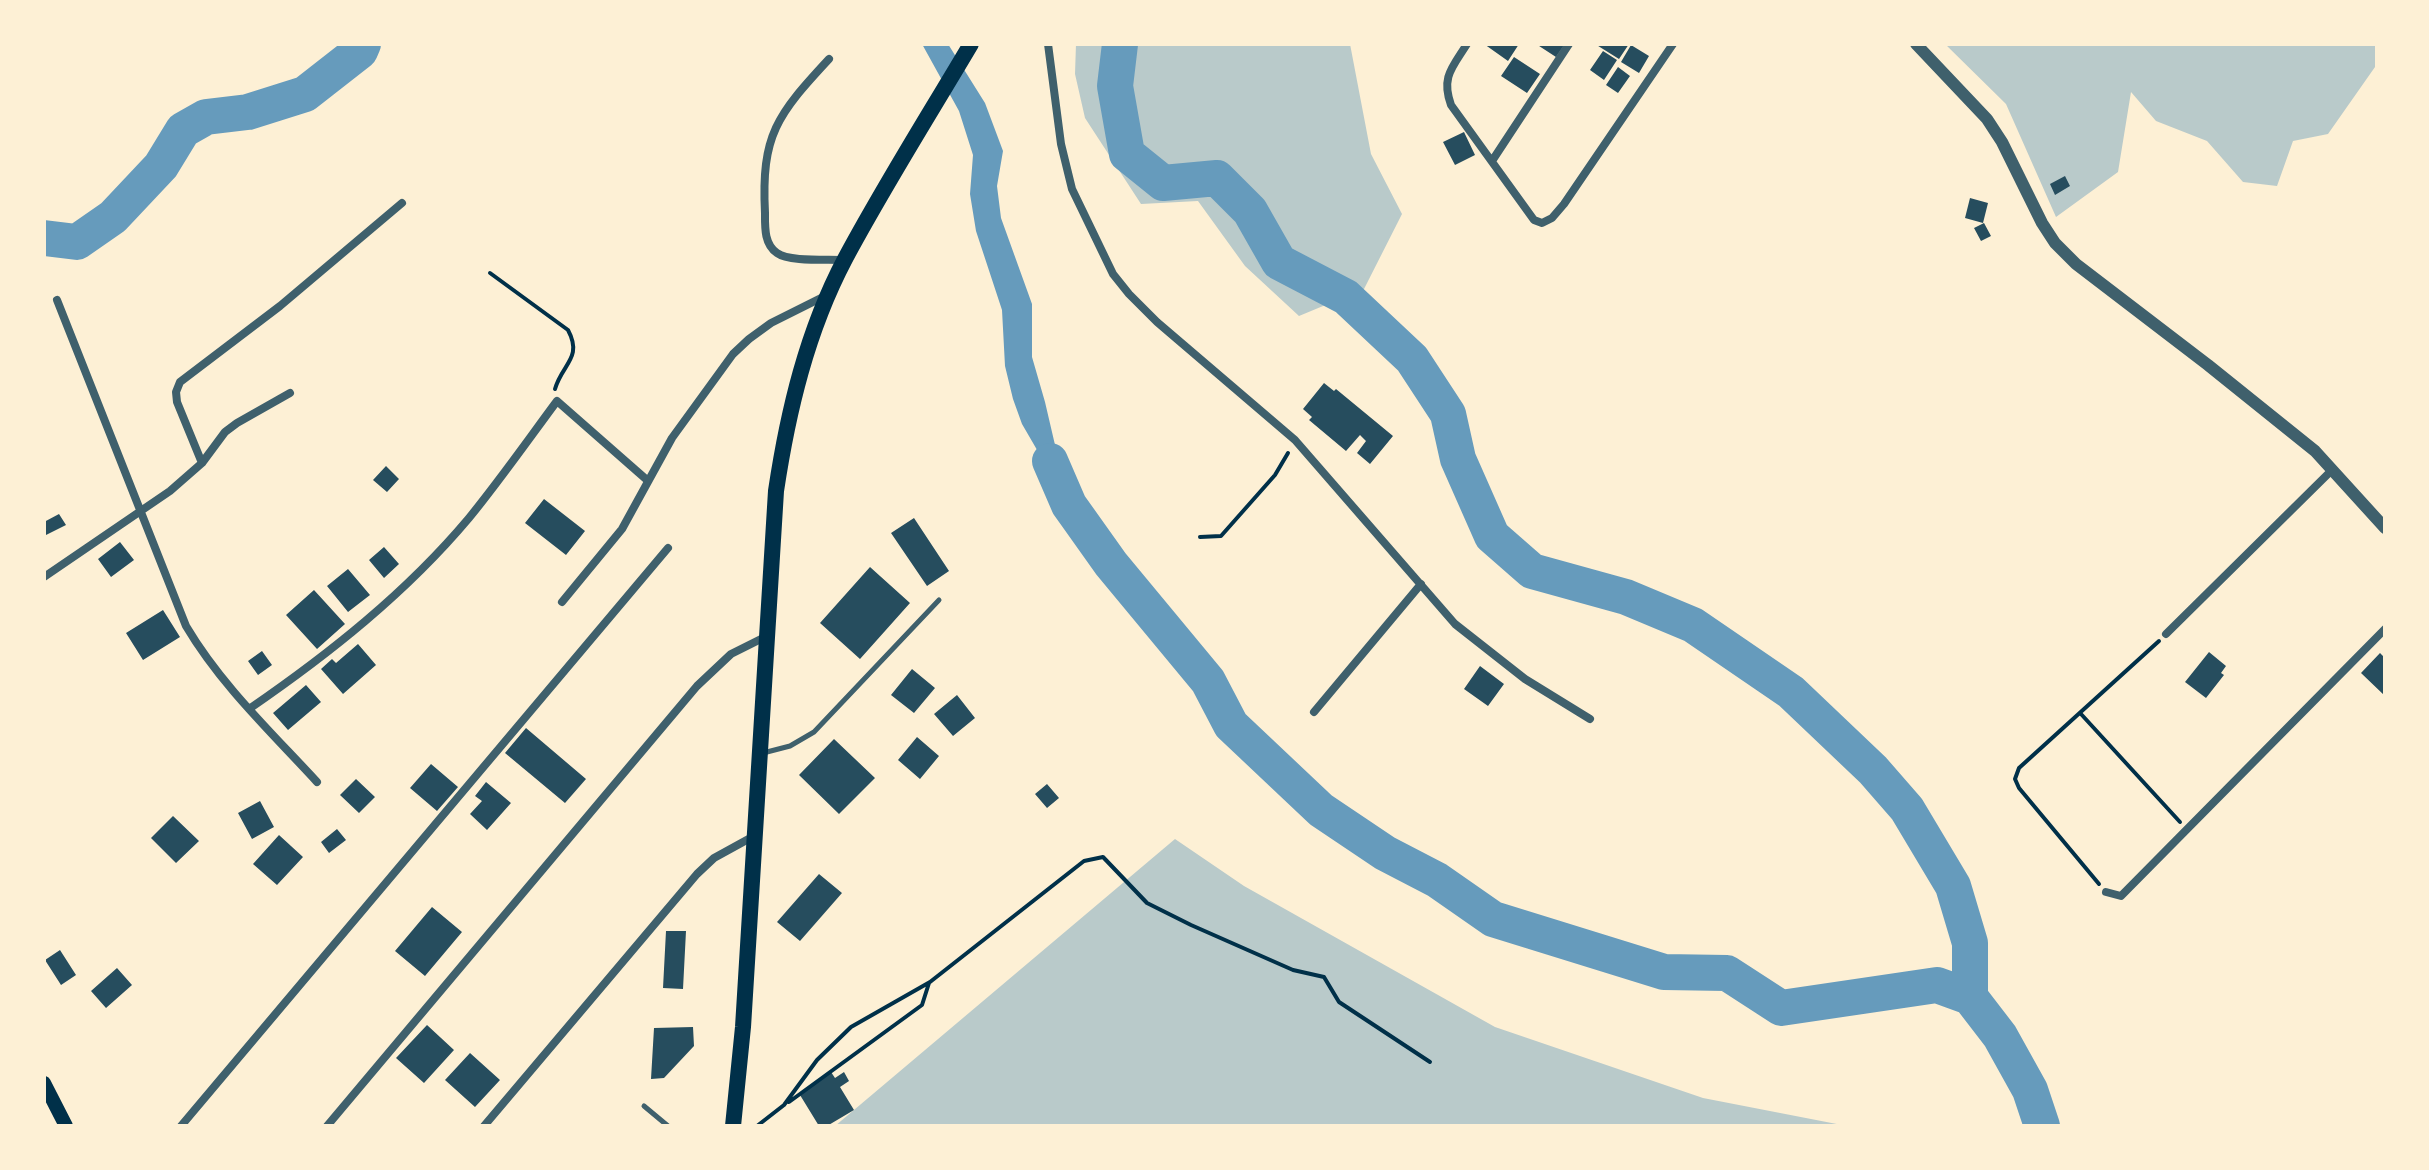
<!DOCTYPE html>
<style>
body{margin:0}
#map{position:relative;width:2429px;height:1170px;overflow:hidden;background:#fdf0d5;font-family:"PT Sans Narrow",sans-serif}
canvas{display:block}
.frame{position:absolute;inset:0;border:46px solid #fdf0d5;pointer-events:none}
</style>
<div id="map">
<canvas width="2429" height="1170"></canvas>
<div class="frame"></div>
</div>
<script>
const context = document.querySelector('canvas').getContext('2d');
context.lineJoin = 'round';
function paint(path, color) {
  context.fillStyle = color;
  context.fill(path, 'evenodd');
}
function strokePath(path, color, width, dash) {
  context.strokeStyle = color;
  context.lineWidth = width;
  context.lineCap = dash ? 'butt' : 'round';
  context.setLineDash(dash || []);
  context.stroke(path);
}
const green = new Path2D(`
 M1076,44H1350L1371,154L1402,214L1364,289L1299,316L1245,266L1198,201L1141,204L1085,118L1075,74Z
 M1945,44H2375V67L2328,134L2293,141L2277,186L2243,182L2207,141L2156,121L2131,92L2118,172L2056,217L2006,104Z
 M1175,839L1244,886L1495,1027L1703,1098L1847,1126H835Z`);
const water = new Path2D(`
 M922,44H948L985,103L1003,151L997,186L1001,218L1032,304V357L1045,402L1069,505L1022,424L1013,399L1005,366L1002,310L976,231L970,194L973,155L959,111Z`);
const river = new Path2D(`
 M1120,44L1115,86L1127,154L1163,183L1217,178L1250,211L1279,262L1346,297L1412,359L1448,414L1458,459L1492,536L1532,571L1626,597L1693,625L1791,692L1873,770L1907,809L1953,886L1970,943V997
 M44,238L77,242L113,217L161,166L183,130L206,117L248,112L305,94L360,51L363,44
 M1050,461L1069,505L1079,519L1111,564L1208,681L1231,725L1321,810L1385,853L1437,880L1493,919L1664,972L1727,973L1781,1008L1937,985L1970,997L2000,1036L2030,1090L2042,1126`);
const building = new Path2D(`
 M1484,44H1519L1508,61Z
 M1536,44H1565L1556,57Z
 M1595,44H1629L1619,59Z
 M1631,45L1649,56L1639,73L1621,62Z
 M1603,51L1617,60L1604,80L1590,70Z
 M1514,57L1540,74L1527,93L1501,76Z
 M1618,67L1630,76L1618,93L1606,85Z
 M1464,132L1475,155L1455,165L1443,142Z
 M2065,176L2070,186L2055,195L2050,184Z
 M1970,198L1988,203L1983,223L1965,218Z
 M1984,223L1991,236L1981,241L1974,228Z
 M1324,383L1334,391L1336,389L1393,436L1370,464L1357,453L1366,441L1360,435L1346,451L1309,420L1312,417L1303,409Z
 M386,466L399,479L387,492L373,480Z
 M544,499L585,531L566,555L525,523Z
 M59,514L66,525L44,536V522Z
 M914,518L949,571L927,586L891,533Z
 M120,542L134,560L111,577L98,559Z
 M384,547L399,564L384,578L369,560Z
 M870,567L910,603L860,659L820,623Z
 M348,569L370,595L348,612L327,586Z
 M314,590L345,624L317,649L286,615Z
 M163,610L180,637L143,660L126,633Z
 M358,644L376,665L343,694L321,669L332,659L336,663Z
 M262,651L272,665L258,675L248,661Z
 M2209,652L2226,666L2221,673L2224,675L2206,698L2185,682Z
 M2380,653L2385,658V696L2361,673Z
 M1480,666L1504,684L1488,706L1464,689Z
 M912,669L935,688L914,713L891,695Z
 M306,685L321,702L288,730L273,713Z
 M957,695L975,718L953,736L934,714Z
 M526,728L586,779L565,803L505,753Z
 M917,737L939,756L920,779L898,760Z
 M834,739L875,778L839,814L799,775Z
 M431,764L458,787L437,811L410,788Z
 M356,779L375,797L359,813L340,795Z
 M486,782L511,803L487,830L470,814L482,801L475,796Z
 M1047,784L1059,798L1047,808L1035,794Z
 M260,801L274,827L252,839L238,813Z
 M173,816L199,841L176,863L151,838Z
 M337,829L346,840L329,853L321,842Z
 M279,835L303,857L277,885L253,864Z
 M819,874L842,893L800,941L777,922Z
 M432,907L462,932L425,976L395,951Z
 M666,931H686L683,989L663,988Z
 M60,950L76,975L61,985L45,960Z
 M117,968L132,985L106,1008L91,991Z
 M427,1025L454,1050L424,1083L396,1058Z
 M693,1027L694,1046L664,1078L651,1079L654,1028Z
 M470,1053L500,1080L475,1107L445,1080Z
 M831,1072L835,1078L844,1072L849,1081L840,1087L854,1110L827,1126H819L800,1095Z`);
const path = new Path2D(`
 M490,273L568,330C583,358 562,364 555,389
 M1200,537L1221,536L1275,475L1288,453
 M2081,714L2180,822
 M2099,884L2019,788L2015,779L2019,768L2159,641
 M789,1102L922,1005L929,983
 M757,1126L784,1105L817,1060L851,1027L930,982L1084,861L1103,857L1147,903L1191,925L1293,970L1324,977L1339,1002L1430,1062`);
const service = new Path2D(`
 M763,753L790,746L814,732L939,600
 M644,1106L668,1126`);
const minor = new Path2D(`
 M1048,44L1061,144L1072,189L1113,274L1129,294L1157,322L1295,440L1455,624L1525,679L1590,719
 M1467,44C1452,68 1441,77 1451,105L1534,220L1542,223L1552,218L1564,204L1673,44
 M829,59C777,115 761,135 765,213C765,227 764,244 777,253C789,262 828,259 844,260
 M1492,161L1569,44
 M57,300L186,626C221,685 271,732 317,782
 M202,463L177,402L176,392L180,382L280,306L402,203
 M44,577L170,491L202,463L225,432L237,423L290,393
 M562,602L622,529L672,438L733,354L749,339L771,323L825,296
 M2166,634L2332,470
 M249,709C329,654 406,593 469,518C500,480 528,440 557,401L647,480
 M1314,712L1421,584
 M2106,892L2121,896L2385,629
 M181,1126L668,548
 M327,1126L697,686L731,654L767,636
 M484,1126L697,874L714,858L754,836`);
const tertiary = new Path2D(`
 M1916,44L1987,119L2002,142L2042,223L2055,243L2076,264L2208,365L2315,451L2385,528`);
const secondary = new Path2D(`
 M44,1083L66,1126`);
const trunk = new Path2D(`
 M733,1126L743,1027L776,491C788,411 807,331 845,259C884,186 929,115 971,44`);
paint(green, '#b9caca');
paint(water, '#669bbc');
strokePath(river, '#669bbc', 36);
paint(building, '#264d5e');
strokePath(path, '#003049', 4);
strokePath(service, '#3f606c', 5);
strokePath(minor, '#3f606c', 8);
strokePath(tertiary, '#3f606c', 12);
strokePath(secondary, '#003049', 14);
strokePath(trunk, '#003049', 16);
</script>
